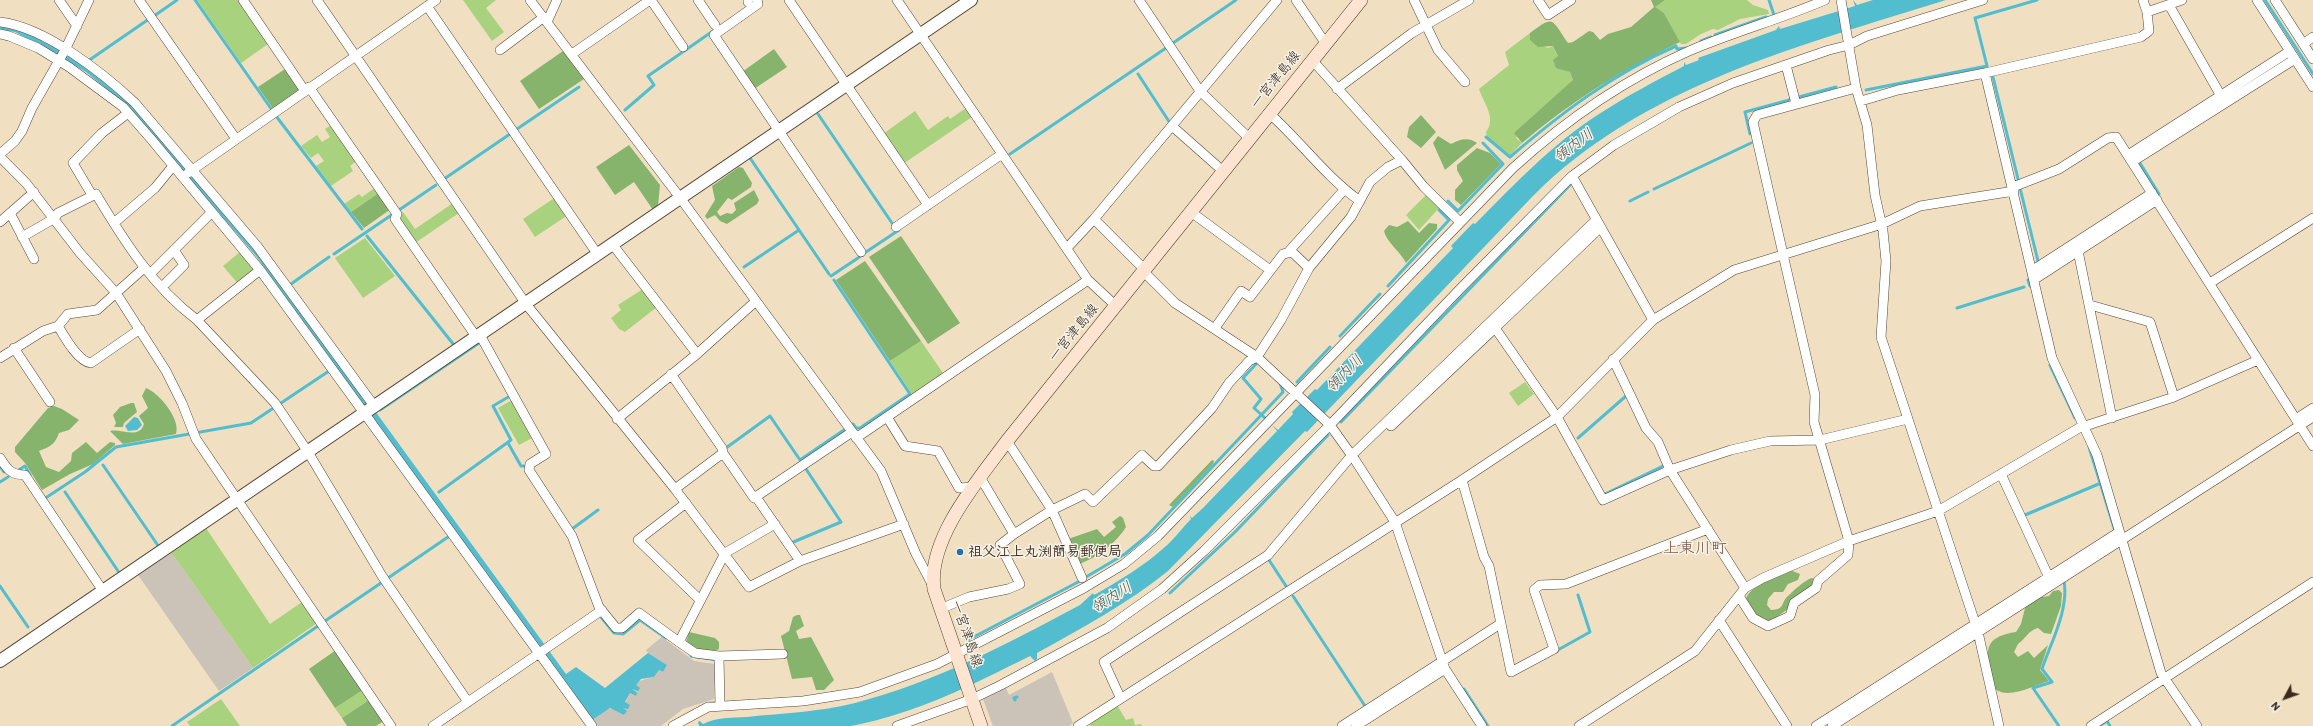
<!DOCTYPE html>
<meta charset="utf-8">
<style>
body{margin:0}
#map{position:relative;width:2313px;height:726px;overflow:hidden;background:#f0e0c1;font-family:Itim,sans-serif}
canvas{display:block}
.north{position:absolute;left:2265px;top:678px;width:40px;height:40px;-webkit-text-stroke:3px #f7f3e8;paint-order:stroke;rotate:229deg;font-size:11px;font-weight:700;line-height:16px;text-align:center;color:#3b2a1e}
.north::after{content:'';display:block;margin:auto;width:14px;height:18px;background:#3b2a1e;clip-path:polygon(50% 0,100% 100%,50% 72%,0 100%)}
</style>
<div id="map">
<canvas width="2313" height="726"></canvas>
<div class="north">N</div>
</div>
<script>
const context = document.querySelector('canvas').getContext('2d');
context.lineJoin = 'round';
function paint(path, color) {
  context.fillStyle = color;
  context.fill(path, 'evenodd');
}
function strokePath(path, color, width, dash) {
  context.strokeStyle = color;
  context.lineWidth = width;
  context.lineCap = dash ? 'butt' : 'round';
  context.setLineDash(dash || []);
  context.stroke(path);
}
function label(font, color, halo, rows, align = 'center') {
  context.font = font + ' Itim,"Klee One",sans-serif';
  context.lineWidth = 3;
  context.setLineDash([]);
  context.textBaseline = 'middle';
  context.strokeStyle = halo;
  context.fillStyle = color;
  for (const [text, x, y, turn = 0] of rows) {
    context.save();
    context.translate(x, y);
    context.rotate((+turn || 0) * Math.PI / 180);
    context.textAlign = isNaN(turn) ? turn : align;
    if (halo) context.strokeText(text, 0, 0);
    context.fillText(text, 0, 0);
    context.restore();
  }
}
const industrial = new Path2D(`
 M171,552L253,668L219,691L138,575Z
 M662,637L694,661L715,664L714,699L683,709L661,726H597L592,720L607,709L623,708L630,693L636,696L632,689L638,691L635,685L639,681L654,677L659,670L663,672L667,665L648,653L646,650Z
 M1052,672L1073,723L1069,726H993L983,699L1006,688L1009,695Z`);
const green = new Path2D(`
 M197,0H241L271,42L241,63Z
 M463,0H496L486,8L504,32L492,41Z
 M1665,0H1747L1753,5L1768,10L1769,14L1740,19L1718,30L1713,29L1701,34L1686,44H1681L1664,13L1654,7Z
 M1530,33V40L1548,48L1553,46L1564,69L1570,72L1573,80L1516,138L1522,143L1510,155L1487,137L1486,132C1497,118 1483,102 1479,89L1509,65L1505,52Z
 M966,108L972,117L903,164L883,134L915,111L928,130L948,116L950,119Z
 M333,124L358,160L350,166L353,171L331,186L316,166L324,161L318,153L311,158L301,146L317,135L322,142L330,137L325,129Z
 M376,187L380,192L351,212L344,204L359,194L362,197Z
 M1426,195L1439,208L1419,230L1406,215Z
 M556,197L568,215L535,237L523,219Z
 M453,203L459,213L415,243L398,216L403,212L415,229Z
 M365,238L395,276L363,298L335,258Z
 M240,252L256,272L239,285L223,266Z
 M643,289L657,307L625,332L619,329L611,318L621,310L618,305Z
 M921,341L943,373L912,394L890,361Z
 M1525,382L1534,394L1518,406L1509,393Z
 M512,400L534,437L519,445L498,408Z
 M206,528L270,624L302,602L317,623L253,668L171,552Z
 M363,690L369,700L342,718L335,708Z
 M221,699L240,726H190L187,722Z
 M1117,705L1126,720L1133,718L1135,725L1141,724L1142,726H1091L1089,723Z`);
const forest = new Path2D(`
 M1651,0H1665L1655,7L1664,13L1680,42C1623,69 1570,102 1522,143L1514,133L1573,80L1570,72L1556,68L1553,60L1558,56L1553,46L1538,47L1530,40V33C1555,14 1551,19 1568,43L1573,42L1589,31L1593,32L1600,40L1608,34L1631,27L1654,7Z
 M774,49L787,67L754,89L742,72Z
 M563,51L584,79L539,109L520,81Z
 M288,67L302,91L274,110L258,87Z
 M1421,115L1436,132L1421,148L1407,137L1409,127Z
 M1438,136L1451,144C1461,139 1468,137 1477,143L1445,170L1433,143Z
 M629,145L660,185L658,206L653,210L634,182L615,195L596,167Z
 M1477,148L1490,153L1501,164L1461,205L1455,200V190L1463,181L1457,170V165Z
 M739,167L743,168L752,183L751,187L732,200L728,198L717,212L720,216L727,213L732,214L736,210L734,203L754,190L759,200L757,204L727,224L720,221L715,215L707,219L705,216L715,200L712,186Z
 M380,192L391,209L364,228L351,212Z
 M1408,221L1419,233L1429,223L1437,224V229L1406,263C1401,252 1386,242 1384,231L1389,225L1397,227Z
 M901,236L960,323L928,344L869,257Z
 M865,261L921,341L890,361L836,280Z
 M146,388C159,393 181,419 176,434L123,444L110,431C121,428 139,440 144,424L139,416L148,408L142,396Z
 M131,403H134L137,412L124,423L123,427H114L116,423L113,415L120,407Z
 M54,406L62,409L79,420L69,430L59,433C55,445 49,447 39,451L46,467L59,472L71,461L72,453L86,442L97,453L110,442L115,443V445L93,464L70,474L42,490L25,463L15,452V447L48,408Z
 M1212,460L1214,461L1213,464L1173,507L1169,505Z
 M1120,516L1123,518L1126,527C1116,543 1097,558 1079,564L1068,539L1097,529L1104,537L1116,527L1112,522Z
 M1790,570L1800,574L1798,580L1788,584L1783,592H1774L1768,599L1767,605L1771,610C1786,609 1780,603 1788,596C1795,589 1803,582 1811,578L1815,579L1814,584L1788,609L1768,623L1755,615L1745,601C1750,584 1776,577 1790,570Z
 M2059,590L2062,593L2061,606L2051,634L2044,633L2038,628C2029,630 2025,639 2018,644L2014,652L2018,657L2028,651L2034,658L2048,645L2040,670L2049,681C2035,685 2007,701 1994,688C1989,658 1976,638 2016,632L2021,624L2025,608L2035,598L2049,596L2053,591Z
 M797,615H800L804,626L796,631L799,639L811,637L834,680L824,690H816L812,677L792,679L781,636L789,631L793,617Z
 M689,632L715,638L719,642V649C707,655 695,648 686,642Z
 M336,650L363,690L335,708L309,669Z
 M369,700L384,721L376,726H347L342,718Z`);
const water = new Path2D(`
 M1853,0L1857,5L1873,0H1946C1800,46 1643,85 1532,197L1307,432L1305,431L1168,571C1127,604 1082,628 1037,653V659L1035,661L1030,656C972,685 915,714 851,726H699L698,722L700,721L703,724C717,717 732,718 747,717C783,713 820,712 855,703C936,682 1007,644 1080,605L1093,593L1094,595C1119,581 1144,566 1166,546C1176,537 1182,528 1191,519L1190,516L1192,518L1203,508L1277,431L1272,425L1278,430L1293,414L1292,412L1315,389L1317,390L1453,248L1451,246L1473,223L1475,224C1514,185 1552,144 1599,114C1627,96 1655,81 1684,66V62L1686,65L1699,60L1698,58L1776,30L1779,26L1780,29L1855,6Z
 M0,25L31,35L77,60L136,107L256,247L566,674L576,667L605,688L648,653L667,665L663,672L659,670L654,677L641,679L636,685L640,688L638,691L632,689L637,693L636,696L630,693L625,702L630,705L628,709L623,708L627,711L624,715L610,708L592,720L256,256L127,106L86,72L56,54L15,32L0,30Z
 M134,417L138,418L142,425L137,430L128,431L125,426Z`);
const stream = new Path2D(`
 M195,0L272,110
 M1769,0L1774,15
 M2265,0L2313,74
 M154,16L177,0
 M1715,35L1766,17
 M1701,41L1711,37
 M1173,43L1236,0
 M88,61L149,19
 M1138,74L1170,123
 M1993,77L2018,179
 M1866,90L1987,66L1975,18L2037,0
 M1799,97L1836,87
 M625,110L654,85L648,76L713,31
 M818,114L894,226
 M276,116L362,229
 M517,129L579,87
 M1750,134L1745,112L1793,99
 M1486,137L1510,157C1561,113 1614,73 1676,46L1677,49L1687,48
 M1010,154L1166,48
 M750,158L829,274
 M2140,163L2159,194
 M444,179L510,134
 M2020,188L2038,261
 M1654,189L1751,143
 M1448,201L1458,211L1503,164L1483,143
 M1630,201L1648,192
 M399,210L436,185
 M367,236L454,345
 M866,252L899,230
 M334,254L393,214
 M744,267L799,230
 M831,276L861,256
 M834,280L910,394L860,428H856L853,424
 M2028,280L2030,286
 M291,284L329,257
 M1388,286L1449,220L1439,210
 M1957,308L2024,287
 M1340,336L1380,294
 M1254,362L1256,364L1243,378L1261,399L1254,408L1265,418
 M2050,365L2075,418
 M1297,382L1330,347
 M380,410L479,343
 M1341,422L1570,185
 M1578,438L1626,396
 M508,443L521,466H524
 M2089,447L2115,531
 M726,448L770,416L800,460L844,430
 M103,465L159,547
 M0,466L4,472
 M17,471L25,466L30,475
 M0,482L8,477
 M65,492L120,574
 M439,492L511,440L493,406L510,396
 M1605,494L1663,466
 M43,497L44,499L85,472L116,447L251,423L329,371
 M2025,515L2101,483
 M572,529L598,510
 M791,543L841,522L806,469
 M1269,560L1286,586
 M1086,577L1125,554L1148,535L1283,392L1280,383
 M388,578L448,537
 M0,586L28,627
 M1170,593L1235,532L1328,435
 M1293,596L1365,706
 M601,617L614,633L623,634L640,620L666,638
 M325,621L381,583
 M968,640L1080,581
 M1556,651L1590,632L1578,595
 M691,656L717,660
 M1464,689L1488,726
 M1015,700L1014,698L1017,697
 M172,726L318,626
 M2059,726L2033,688L2052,682L2042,669C2051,642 2069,610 2064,581
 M2099,726L2107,721L2110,726`);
const minor = new Path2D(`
 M59,0L77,26
 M139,0L236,139
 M243,0L305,91
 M317,0L526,304L675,489L749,587L800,561L904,524
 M530,0L681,199L881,471L916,554L933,586
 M651,0L683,47
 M698,0L715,25
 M748,0V2
 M757,0L758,4L714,35L861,252
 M789,0L928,205
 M897,0L1088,280L1116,306
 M1139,0L1200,91L1250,139
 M1296,0L1326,44
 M1414,0L1438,50L1465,82
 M1538,0L1548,15L1571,0
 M1841,0L1856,88L1867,125L1875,195L1883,231L1886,261L1881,337L1978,632L1999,726
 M2143,0L2147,12
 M2257,0L2313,87
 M2275,0L2313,59
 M2169,5L2221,96
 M427,6L598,255
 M0,22C45,27 103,73 135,103L257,246L375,407
 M547,22L557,0
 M0,34L9,36L38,48L69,67L123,107L151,139L260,270L592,726
 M2303,44L2313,37
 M500,50L544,17
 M572,54L650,0
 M1786,65L1796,104
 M1985,73L2052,358L2097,455L2161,673L2197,726
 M309,87L397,214L395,219L477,338
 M1337,89L1412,33L1469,0
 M1861,101L1898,90L1985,73L2141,37L2149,31L2147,12L2182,0
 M1270,114C1301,142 1326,177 1360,201
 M1172,126L1224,172
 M0,154L15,141L22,131L32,108L65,50L89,0
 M2128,155L2290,51
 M0,157L26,183L80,253L116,293L166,371L182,403L196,439L391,726
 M1402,160L1424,187L1460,222
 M2132,162L2295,59
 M188,173L436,0
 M1572,176L1653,320
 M2013,187L2059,169L2108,138L2116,137L2313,446
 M92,195L73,163L102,133L128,113
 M1191,212L1270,270
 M10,213L34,259
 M1094,219L1145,270
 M0,222L34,192
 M114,223L155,188L173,166
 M896,227L1002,154
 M1600,228L1495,328L1557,417L1603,500L1670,470L1731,450L1770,441L1820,440L1908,419
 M22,237L55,218L58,213L96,194C124,241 153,287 197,320L260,270
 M613,245L697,354
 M1067,248L1094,219L1277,0
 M2078,251L2112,418
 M1292,252L1290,250L1344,190
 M2033,270L2152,193
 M1144,272L1175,303L1257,357L1330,425L1355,460L1395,522L1445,669L1482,726
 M150,274L212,212
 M2035,279L2157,200
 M2210,283L2313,218
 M162,287L184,265L174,250
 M2090,305L2150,322L2174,397
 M197,320L275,403L308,452L382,576L468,702
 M58,326C64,336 78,362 91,363L140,329
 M1215,328L1241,291L1250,297L1283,254L1292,252L1309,268
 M480,335L546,454L530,464L529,470L572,536L599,607L616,628H622L639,613L679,642
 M14,348L50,402
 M0,358L43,331L58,326L68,314L97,310L144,268
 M1613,359L1646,428L1658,442L1670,470L1745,588
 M671,374L722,448L723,453
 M887,417L905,446L938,451L959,488L973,487
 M617,419L697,354L756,301
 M2296,419L2313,408
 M1391,426L1495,328
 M856,438L1088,280
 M1007,441L1052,510L1082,578
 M0,458C7,469 11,475 25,475L103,591
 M2001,474L2051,582
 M980,477L1014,534L1052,510L1085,494L1093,502L1142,455L1154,466H1158L1212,408L1229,383L1249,361L1257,357L1281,320L1309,268L1351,217L1370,182L1388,167L1402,160L1313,61
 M1462,480L1484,557L1489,566L1511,672L1554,649L1534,590L1540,585L1566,584L1708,529
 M675,489L723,453L754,498L852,432
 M756,497L800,561
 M686,503L638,540L700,600
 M775,524L725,553L679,642L695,653L719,656L783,654
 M1739,596L1753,618L1768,626L1790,616L1794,603L1816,588L1818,581L1848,555L1849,541L1814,422L1815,395L1753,122L1757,115L1856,88
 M940,609L969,597L1008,589L1020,584L1000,545L1014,534
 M1719,620L1787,726
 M719,656L720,706
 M1120,697L1104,662L1268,555L1352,455L1596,220
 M433,726L602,610
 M673,726L708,707L803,701L860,692L937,664L1084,588L1124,564L1158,536L1513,168C1566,120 1623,80 1689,51C1733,32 1781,19 1825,0
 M897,726L972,699L1001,685L1107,628L1162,589L1204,551L1330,425L1459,290L1572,176L1614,145L1679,107L1733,83L1829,50L1849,45L1867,36L1983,0
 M1078,726L1462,480L1557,417L1653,320L1734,270L1882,224L1920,206L2014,191
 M1342,726L1500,624
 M1356,726L1445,669
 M1579,726L1695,651L1745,588L1763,578L1849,541L1938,511L2079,428L2174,397L2258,360
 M1816,726L2119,532
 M1832,726L2313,417
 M2091,726L2313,582`);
const tertiary = new Path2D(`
 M0,661L971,0`);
const secondary = new Path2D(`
 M981,726L934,589C927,539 979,479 1007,441L1361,0`);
const markers = [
 [960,552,4,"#1f6fb2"]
];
const streetNames = [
 ["一宮津島線",1276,80,-51],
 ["一宮津島線",1074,333,-51],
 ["一宮津島線",966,634,71]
];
const poiNames = [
 ["祖父江上丸渕簡易郵便局",968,552]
];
const waterNames = [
 ["領内川",1574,146,-37],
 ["領内川",1345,374,-46],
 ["領内川",1112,598,-32]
];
const quarterNames = [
 ["上東川町",1695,549]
];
paint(industrial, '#cbc2b8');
paint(green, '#a9d27e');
paint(forest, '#86b46d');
paint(water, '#53bdd0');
strokePath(stream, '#53bdd0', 3);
strokePath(minor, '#564536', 10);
strokePath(tertiary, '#564536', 14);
strokePath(secondary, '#564536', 14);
strokePath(minor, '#fff', 9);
strokePath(tertiary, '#fff', 12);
strokePath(secondary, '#fde4d0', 13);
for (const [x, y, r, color] of markers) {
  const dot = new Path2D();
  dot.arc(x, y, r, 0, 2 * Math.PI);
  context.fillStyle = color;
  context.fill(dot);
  strokePath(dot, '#f7f3e8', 1.5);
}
label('14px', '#3b2a1e', '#f7f3e8', streetNames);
label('bold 14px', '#3b2a1e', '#f7f3e8', poiNames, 'left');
label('italic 15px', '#425653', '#f7f3e8', waterNames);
label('16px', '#755547', '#f7f3e8', quarterNames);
</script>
